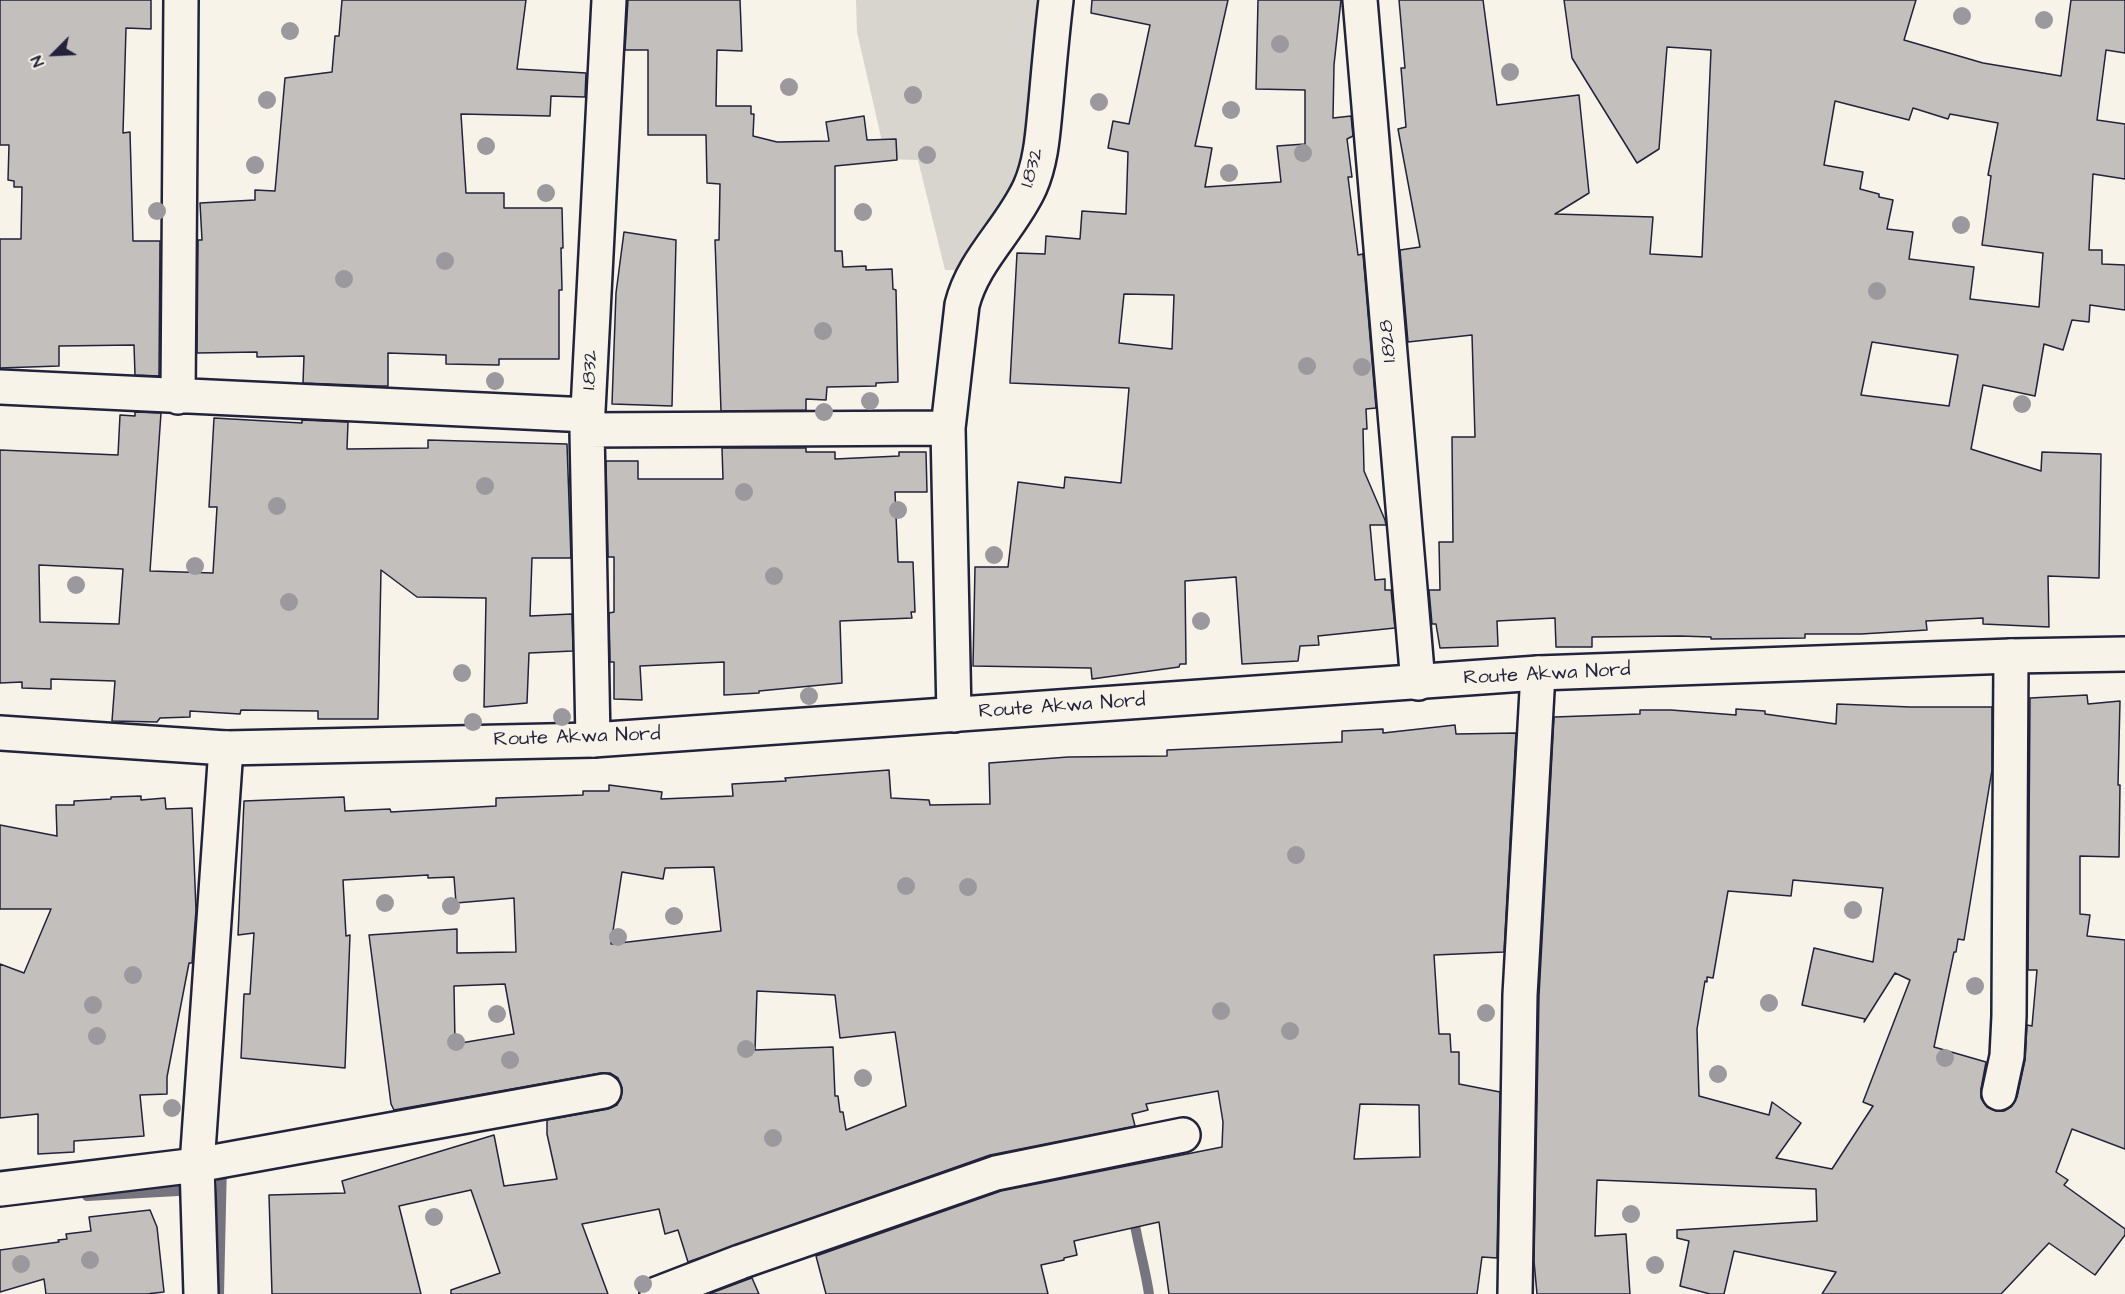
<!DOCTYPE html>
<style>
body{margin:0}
#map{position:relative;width:2125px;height:1294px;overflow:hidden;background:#f7f3e8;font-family:"Architects Daughter",sans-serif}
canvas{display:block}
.north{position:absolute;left:24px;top:24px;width:60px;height:60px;-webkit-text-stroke:4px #f7f3e8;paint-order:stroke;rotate:246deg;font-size:16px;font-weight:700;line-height:24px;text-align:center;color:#22223b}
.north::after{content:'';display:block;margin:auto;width:21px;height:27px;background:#22223b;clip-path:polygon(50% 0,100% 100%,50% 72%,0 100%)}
</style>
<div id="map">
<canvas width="2125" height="1294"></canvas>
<div class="north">N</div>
</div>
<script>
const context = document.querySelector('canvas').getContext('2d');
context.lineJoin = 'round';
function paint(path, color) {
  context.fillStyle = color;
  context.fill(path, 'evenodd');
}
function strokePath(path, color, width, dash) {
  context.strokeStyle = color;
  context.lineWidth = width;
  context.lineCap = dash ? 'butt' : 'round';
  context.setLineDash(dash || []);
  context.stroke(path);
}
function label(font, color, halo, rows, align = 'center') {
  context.font = font + ' "Architects Daughter",sans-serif';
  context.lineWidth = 4.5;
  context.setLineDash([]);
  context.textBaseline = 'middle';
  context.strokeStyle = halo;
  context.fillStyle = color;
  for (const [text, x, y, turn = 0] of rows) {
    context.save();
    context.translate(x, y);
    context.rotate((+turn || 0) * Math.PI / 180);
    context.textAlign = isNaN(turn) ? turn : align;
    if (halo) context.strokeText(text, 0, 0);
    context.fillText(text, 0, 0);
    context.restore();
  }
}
const green = new Path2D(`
 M856,0H1043C1037,58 1032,133 1010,187C997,216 977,243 960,270H945L918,160L886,159L857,32Z`);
const stream = new Path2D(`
 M87,1196L178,1191
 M1133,1214C1137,1241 1145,1267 1149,1294
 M219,1294L222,1163`);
const building = new Path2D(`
 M0,0H151V29L126,28L123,133L130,132L133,241H160L159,376L135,375L134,345L59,346V366L0,368V239H21L22,187H14V181L8,180L9,145H0Z
 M342,0H526L517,69L586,73L585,97L551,96L550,116L461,114L466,193H504V208H562L563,248H561L562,290H559V359H499V365L446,364V355L388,353V386H379L303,383L304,356L257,357V352L197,353L198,240H202L200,203L255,200V190L275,191L285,78L332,72L335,36H339Z
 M628,0H740L742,51L717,50L716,106H751V114H754L753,136L777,142L829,141L826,122L864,116L867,140L896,139L897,160L835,166V251H842L843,267L866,266V270L892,269L893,289L896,290L898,382L876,383V386L827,387L826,400L806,399V410L721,411L715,240H719L720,184L707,183L706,135H648V50H625Z
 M1092,0H1228L1195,146L1212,148L1205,187L1281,182L1277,146L1305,144V90L1256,89L1258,0H1341L1334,65L1333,118L1351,116L1353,136L1347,139L1352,177H1348L1358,255L1363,254L1376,408L1366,409L1367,429H1363L1364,471L1385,520L1386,525H1370L1375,580L1385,579V590H1391L1395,628L1318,636L1319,645L1300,646L1298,661L1242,664L1236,577L1185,581L1186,664H1180L1179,667L1092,679L1091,668L973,666L975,567H1008L1018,482L1064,488L1065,477L1121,483L1129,388L1010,383L1017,253L1045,254L1046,236L1080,239L1082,211L1126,214L1128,152L1108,148L1113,121L1129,124L1150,25L1091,13ZM1124,294L1174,295L1172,349L1119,343Z
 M1399,0H1483L1497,105L1579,95L1589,193L1555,214L1653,217L1650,254L1702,257L1711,50L1667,47L1659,149L1637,163L1572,58L1564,0H1916L1904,40L1983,63L2061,76L2071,0H2125V53L2106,50L2097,120L2125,124V179L2093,174L2089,250H2102V264L2125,265V310L2090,305L2089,322L2072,320L2063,350L2044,344L2035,396L1983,385L1971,449L2041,471L2042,452L2101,454L2099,578L2048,576L2049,627L1983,624V618L1926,621L1927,630L1861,634H1805V638L1711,639V637L1680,636L1592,637V647H1556L1555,618L1497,621L1498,646L1440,648L1436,624H1432L1429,590H1440L1439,542H1453L1452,437H1475L1472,335L1408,342L1400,250L1420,247L1398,129L1406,127L1401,68H1405ZM1835,101L1909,120L1913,108L1948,119L1950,114L1998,123L1988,175L1991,176L1982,245L2043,253L2039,307L1970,299L1974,267L1909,259L1913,232L1887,229L1893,200L1879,197V194L1860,189L1863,172L1824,165ZM1872,342L1958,355L1949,406L1861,395Z
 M624,232L676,240L672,406L612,404L616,293Z
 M135,412L161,413L150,571L213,573L217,507H209L214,418L302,423V420L348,422L347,449L428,448V440L567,444L571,558H532L530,616L572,614L573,651L529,653L527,703L484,707L486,598L417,597L381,570L378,719H318V711L241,710L240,714L190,711V717L160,718L157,722L112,721L115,681L51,679V689L22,688V682L0,683V450L118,455L120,415L135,416ZM39,565L123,569L119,624L40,622Z
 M722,448H806V452H835V459L899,456V452H926L927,492H895L898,562H913L915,612H911L912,618L840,621L842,683L759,691V693L724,695V662L640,666L642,700L614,699V662H610L609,613L614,612V557H608L606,461H638V479H723Z
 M2087,695L2088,704L2120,701L2118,785H2120L2119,857L2080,856V914L2090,915L2087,936L2125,940V1149L2072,1129L2056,1172L2068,1180L2064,1185L2125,1229V1235L2095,1275L2049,1243L2001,1294H1822L1836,1272L1734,1251L1724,1294H1710L1680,1286L1689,1241L1677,1238V1230L1817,1221L1816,1189L1597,1180L1595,1236L1626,1234L1630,1294H1537L1534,1261L1539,996L1554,717L1640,714V710H1671L1736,715V709L1765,711V714L1836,724L1837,704L1910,707H1992V770L1964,940L1958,939L1956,952H1954L1934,1047L1986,1062L1981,1089V1098L1987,1107L1996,1111H2004L2012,1106L2017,1097L2025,1060L2027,1025L2032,1026L2037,970H2028L2030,698ZM1793,880L1883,888L1873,962L1814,948L1802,1005L1865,1019L1864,1022L1895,973L1910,980L1863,1102L1873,1106L1832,1169L1776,1158L1801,1123L1772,1102L1769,1115L1699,1096L1697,1029L1705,981L1707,982V977L1713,978L1728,891L1791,896Z
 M1455,725L1456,734L1516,733L1504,952L1434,955L1439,1034H1450L1451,1052H1459V1084L1500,1092L1497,1258L1482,1257L1477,1294H1169L1159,1222L1074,1241L1077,1255L1064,1258V1260L1041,1265L1048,1294H826L816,1256L1001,1191L1222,1147L1223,1122L1218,1091L1146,1104L1148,1110L1132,1114L1135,1126L990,1155L688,1262L678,1230L665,1234L659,1209L582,1224L608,1294H451V1290L500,1273L471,1190L399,1206L421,1294H272L269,1195L345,1193L342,1181L494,1135L504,1186L557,1179L547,1134V1120L608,1109L617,1105L621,1098L622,1088L618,1078L610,1073H601L394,1110L391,1104L369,935L457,929V953L516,952L514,898L456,903L454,877L428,878V875L343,880L346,936L350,935L345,1068L241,1058L244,994H250L254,933L238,935L244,801L344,797L345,811L390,809L391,812L496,806V798L583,795V791H609V785L662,792L661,799L733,796L732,784L786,781L785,778L889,770L891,798L929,800L930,805L990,804L989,763L1068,757L1167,756V750L1342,742V731L1383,729V733ZM714,867L721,931L611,944L622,872L663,879L665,868ZM505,984L514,1034L455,1044L454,986ZM757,991L835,995L840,1038L895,1032L906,1106L846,1130L843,1112H840L838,1096H835L833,1047L755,1050ZM1360,1104L1419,1105L1420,1157L1354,1159Z
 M141,796V800L165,798L166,809L192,808L196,910L192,963H189L167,1077V1094L140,1095L144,1136L74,1141V1152L38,1154V1114L0,1118V964L24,973L51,909H0V825L57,836L56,805H74V801L111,799V797Z
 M150,1210L157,1227L164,1292L146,1294H46L44,1279L0,1292V1250L59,1242L58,1240L67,1239L66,1234L91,1231L89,1217Z
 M752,1278L759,1294H709L746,1280Z`);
const minor = new Path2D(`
 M1360,0L1418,683
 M0,387L588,415
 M178,397L181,0
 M587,430L948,428
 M954,715L948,428L962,305C973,260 1011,229 1030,187C1042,160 1043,129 1046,101C1049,67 1052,34 1056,0
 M593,740L587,430L609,0
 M1999,1093L2007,1056L2009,1016L2011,656
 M0,1189L197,1165L604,1091
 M201,1294L197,1165L226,748
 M657,1294L740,1262L996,1173L1183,1135
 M1515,1294L1520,995L1538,673`);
const major = new Path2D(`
 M0,733L226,748L593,740L1538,673L2011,656L2125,654`);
const trees = [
 [1962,16],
 [2044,20],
 [290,31],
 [1280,44],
 [1510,72],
 [789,87],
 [913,95],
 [267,100],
 [1099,102],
 [1231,110],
 [486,146],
 [1303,153],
 [927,155],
 [255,165],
 [1229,173],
 [546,193],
 [157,211],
 [863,212],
 [1961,225],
 [445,261],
 [344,279],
 [1877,291],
 [823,331],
 [1307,366],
 [1362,367],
 [495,381],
 [870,401],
 [2022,404],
 [824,412],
 [485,486],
 [744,492],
 [277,506],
 [898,510],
 [994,555],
 [195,566],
 [774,576],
 [76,585],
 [289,602],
 [1201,621],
 [462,673],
 [809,696],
 [562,717],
 [473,722],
 [1296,855],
 [906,886],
 [968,887],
 [385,903],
 [451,906],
 [1853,910],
 [674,916],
 [618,937],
 [133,975],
 [1975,986],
 [1769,1003],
 [93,1005],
 [1221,1011],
 [1486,1013],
 [497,1014],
 [1290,1031],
 [97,1036],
 [456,1042],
 [746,1049],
 [1945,1058],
 [510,1060],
 [1718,1074],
 [863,1078],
 [172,1108],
 [773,1138],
 [1631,1214],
 [434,1217],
 [90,1260],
 [21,1264],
 [1655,1265],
 [643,1284]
];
const streetNames = [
 ["1.832",1033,168,-74],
 ["1.828",1389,341,-95],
 ["1.832",591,370,-87],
 ["Route Akwa Nord",1547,675,-3],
 ["Route Akwa Nord",1062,707,-4],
 ["Route Akwa Nord",577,738,-2]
];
paint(green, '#d8d5cf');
strokePath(stream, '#76747f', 10);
paint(building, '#c2bfbd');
strokePath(building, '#22223b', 1.5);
strokePath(minor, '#22223b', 38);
strokePath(major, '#22223b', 38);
strokePath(minor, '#f7f3e8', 33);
strokePath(major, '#f7f3e8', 33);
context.fillStyle = '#9b999d';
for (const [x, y] of trees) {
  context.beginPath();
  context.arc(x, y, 9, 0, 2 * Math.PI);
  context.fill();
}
label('20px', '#22223b', '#f7f3e8', streetNames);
</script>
